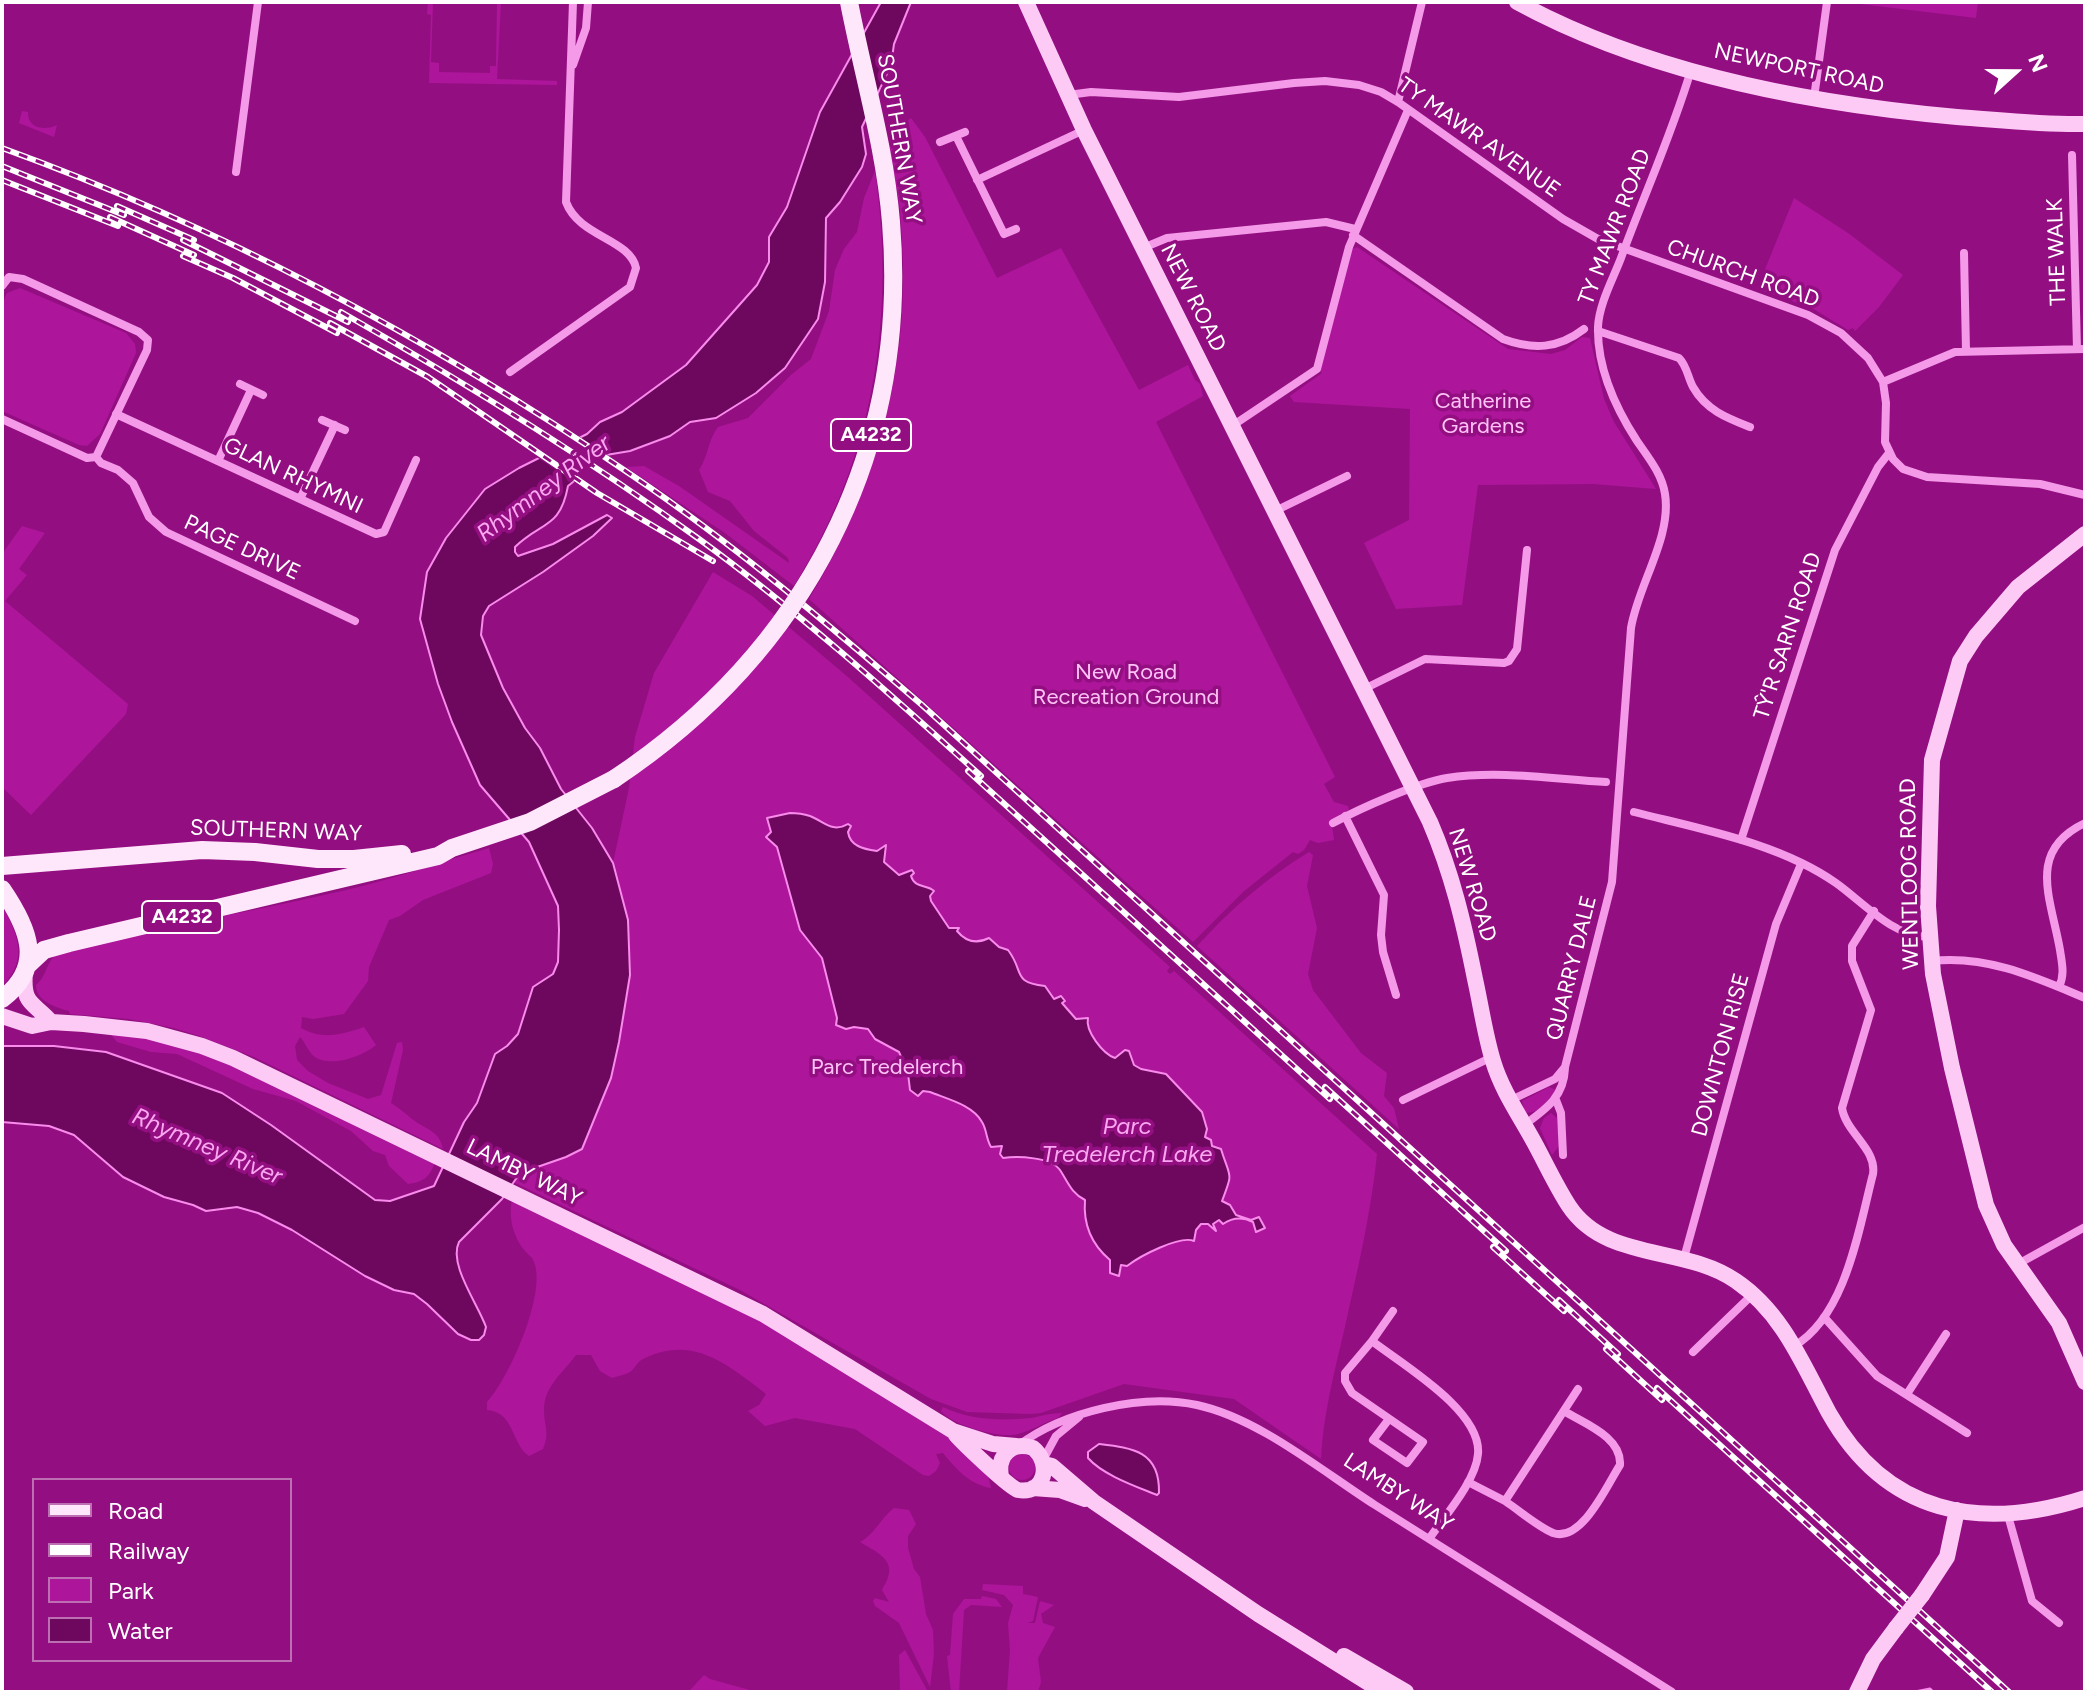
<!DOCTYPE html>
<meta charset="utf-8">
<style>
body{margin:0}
#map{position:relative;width:2087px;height:1694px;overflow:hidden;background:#930f81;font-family:Figtree,sans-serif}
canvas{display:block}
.frame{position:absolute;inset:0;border:4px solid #fff;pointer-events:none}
.legend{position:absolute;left:32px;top:1478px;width:260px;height:184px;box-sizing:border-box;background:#930f81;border:2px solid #be6fb3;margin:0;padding:10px 14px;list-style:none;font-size:24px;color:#fff}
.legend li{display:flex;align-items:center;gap:16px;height:40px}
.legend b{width:40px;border:2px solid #be6fb3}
.north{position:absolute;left:1975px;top:32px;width:80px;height:80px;-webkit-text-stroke:6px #930f81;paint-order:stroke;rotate:69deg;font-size:22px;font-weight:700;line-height:32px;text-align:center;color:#fff}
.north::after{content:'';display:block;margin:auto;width:28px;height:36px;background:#fff;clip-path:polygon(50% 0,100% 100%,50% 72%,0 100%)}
</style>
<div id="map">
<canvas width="2087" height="1694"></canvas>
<div class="frame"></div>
<ul class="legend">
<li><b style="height:10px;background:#ffe7fb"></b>Road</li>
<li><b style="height:10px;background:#fff"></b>Railway</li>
<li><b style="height:22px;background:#ad169b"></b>Park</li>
<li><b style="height:22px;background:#6e085f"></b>Water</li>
</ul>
<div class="north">N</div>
</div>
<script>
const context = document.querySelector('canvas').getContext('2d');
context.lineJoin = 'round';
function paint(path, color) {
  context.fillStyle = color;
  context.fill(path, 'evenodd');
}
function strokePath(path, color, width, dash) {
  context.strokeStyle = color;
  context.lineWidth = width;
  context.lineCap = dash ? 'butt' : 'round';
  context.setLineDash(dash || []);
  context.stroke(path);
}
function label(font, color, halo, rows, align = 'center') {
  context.font = font + ' Figtree,sans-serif';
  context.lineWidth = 7;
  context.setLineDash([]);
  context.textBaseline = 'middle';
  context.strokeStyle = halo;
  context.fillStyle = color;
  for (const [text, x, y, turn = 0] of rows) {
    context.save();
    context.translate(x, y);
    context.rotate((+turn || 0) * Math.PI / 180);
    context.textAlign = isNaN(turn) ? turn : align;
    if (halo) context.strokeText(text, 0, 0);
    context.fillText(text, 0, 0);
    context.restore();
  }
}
const green = new Path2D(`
 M428,2H433L431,62L439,63V72L490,73V66H496L497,2H501L497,79L557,81V85L429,83L431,15L427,14Z
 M1844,2H1978L1976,18Z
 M22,111L28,112C27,129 46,131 57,125L54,137L19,123Z
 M911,118L925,137L997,278L1061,248L1139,390L1188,365L1195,380L1200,384L1203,396L1156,422L1335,777L1324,784L1334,802L1348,806L1349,810L1342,813L1332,826L1334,840L1318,843L1310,840L1304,850L1298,854L1293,852L1243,892L1193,942L809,599C871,497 906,382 903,262C902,238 901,213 897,189C895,176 889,160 890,147C890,135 902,125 911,118Z
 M875,171C896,319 874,458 794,586L725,533L626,467L644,466L679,486L789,563L788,558L754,531L730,501L708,492L699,470C709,455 707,442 718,427L748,418L791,375L811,359L829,311L835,270L844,249L857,232L864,198Z
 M1794,198L1848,233L1903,275L1879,307L1855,331L1853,328L1848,330L1812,308L1757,289Z
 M1357,247L1508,349L1551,354L1565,350L1582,337L1590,338L1604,399L1614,422L1656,489L1593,484L1478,485L1462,605L1396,609L1364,543L1409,520L1410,409L1294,402L1290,396L1322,373L1320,371L1352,249Z
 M20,288L126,333L135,344L136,353L100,434L87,446L79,445L2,411V304L7,293Z
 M22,526L45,533L19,569L27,575L5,601L128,704L126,714L31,815L2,787V554Z
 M713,572L752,596L849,678L1170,967L1167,971L1170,974L1174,971L1377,1154C1371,1214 1357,1272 1344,1331C1334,1373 1323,1416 1321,1459L1234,1399L1124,1384L1041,1413L1030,1414L967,1412L931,1399L740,1290L513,1182L519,1173L539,1166L628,943V920L613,863L629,788L635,737L654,673Z
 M489,848L493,864L491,873L423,900L400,916L389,920L369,967L368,981L344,1014L313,1019L302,1017L301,1028C322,1040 341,1035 364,1027L376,1045C363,1056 331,1068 315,1057C308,1052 306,1043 300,1037L295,1046L297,1060L308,1071L328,1083L368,1099L381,1095L397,1043L402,1042L403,1050L391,1103C399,1108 405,1113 412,1119C425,1129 440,1131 443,1149L254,1057L202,1037L174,1028L129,1019L70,1014L69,1011C55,1007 36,1001 36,985C47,976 47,961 55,956C149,928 247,913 342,891C392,880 440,862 489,848Z
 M1309,852L1313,855L1307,886L1317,928L1308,974L1313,990L1361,1053L1387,1073L1384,1096L1394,1108L1399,1129L1197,946C1231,909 1266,878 1309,852Z
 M2,906C18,934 29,960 2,986Z
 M109,1032L161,1041L226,1061L435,1161C431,1176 424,1182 408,1184L389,1166L385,1155L373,1151L351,1131L296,1101L253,1089L177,1054L151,1052L117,1042Z
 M1549,1087L1556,1090C1548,1101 1540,1113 1525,1113L1522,1101Z
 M1551,1113L1557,1118L1559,1146L1552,1155L1540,1128L1544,1118Z
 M512,1200L737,1306L934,1424L988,1475L991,1488C969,1484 957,1470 943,1453L936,1454L940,1463L936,1471L929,1476L923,1475L855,1429L795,1418L765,1426L748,1411L759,1405L766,1394C728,1365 693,1334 643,1359C637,1362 635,1368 630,1372C625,1375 617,1376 612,1378L600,1371L591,1355H576C563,1373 544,1386 544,1410C544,1427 550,1432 543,1449L529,1456C511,1444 515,1412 487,1410V1402C509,1379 547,1293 534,1262C531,1255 531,1258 526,1252C514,1239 508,1218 512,1200Z
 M943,1407C969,1420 1002,1421 1031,1418C1041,1416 1052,1413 1062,1413L1058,1418C1045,1422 1031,1431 1018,1434C1000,1439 952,1425 941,1411Z
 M1009 1467a13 13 0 1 1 26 0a13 13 0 1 1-26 0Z
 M894,1508L909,1510L916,1524L908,1536V1548L914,1569L920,1577L926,1614L933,1630L934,1654L930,1687L899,1623L875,1606L873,1601L875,1598L889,1602L882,1590C884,1585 887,1582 888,1577C895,1558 872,1550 860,1542C875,1534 880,1519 894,1508Z
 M983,1584L1023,1586V1594L1038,1597L1033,1621L1027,1623H1035L1040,1601L1054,1605L1041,1614L1043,1623L1055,1627L1038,1658L1041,1682L1038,1692H1007L1010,1650L1008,1623L1013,1605L1004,1595L982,1590Z
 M982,1596L996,1599L1002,1607L971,1605L964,1610L959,1692H951L947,1656L950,1655L953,1614L964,1599H981Z
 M905,1650L927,1690L931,1692H900L899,1655Z
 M704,1675L710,1679L757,1692H670L672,1690H690Z`);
const water = new Path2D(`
 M881,2H911L894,44L891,65L862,127L866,154L862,167L840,202L826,218L825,282L818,319L785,368L756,393L716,418L690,422L670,436L630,451L606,455L568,486C560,529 542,521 515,547V552L518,556L553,544L607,515L612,518L593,536L543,572L489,606L483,616L481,635L503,688L525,728L540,748L561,789L592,828L613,863L628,920L630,975L619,1042L611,1078L582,1149L566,1157L520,1173L502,1199L459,1242C448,1264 478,1304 486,1327L484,1335L479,1340H471L458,1334L427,1304L414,1294L394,1290L365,1276L292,1230L258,1213L237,1207L206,1211L193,1205L164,1197L123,1177L74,1135L49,1126L2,1122V1046H54L106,1052L222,1093L271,1125L375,1200L390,1201L434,1186L464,1122L477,1103L495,1054L507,1046L518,1034L533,987L553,974L558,962L559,930L558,906L529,842L480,785L452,722L438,684L420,619L427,572L446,538L485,489L519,468L587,434L600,422L622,412L686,365L757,285L769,262V237L787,207L820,112Z
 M790,813C797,813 804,814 810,816C825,822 832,833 848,824L851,826L848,832C850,846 863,849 877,851L886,845L884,862L899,875L912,870L914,873L911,876C915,889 927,884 934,891L930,896L931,901L949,928H959L957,931C966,942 977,944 989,938L999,947L1008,950C1025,972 1011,982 1045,986L1054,999L1061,996L1065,1001L1062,1003L1076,1019L1088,1018C1085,1031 1103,1054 1115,1058L1125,1050L1129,1051L1134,1065L1141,1069L1166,1074L1202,1112L1207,1129L1205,1137L1211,1140L1212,1146L1221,1149C1230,1179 1234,1170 1222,1201L1230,1205L1236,1215L1251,1220L1259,1217L1265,1228L1256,1232L1253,1222C1243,1217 1233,1217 1223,1224L1219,1220L1213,1224L1216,1231L1208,1224H1201L1196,1230L1194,1241C1180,1235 1140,1256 1127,1266L1121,1265L1119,1276L1110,1273V1260C1091,1244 1083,1225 1085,1200C1071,1193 1068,1182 1060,1170C1051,1157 1018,1156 1003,1158L1000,1154L1002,1146L991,1147C986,1139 987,1130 982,1122C973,1105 947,1099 930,1092L923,1091L918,1096L910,1090L908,1073L899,1052L875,1039L868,1029L854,1027L846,1029L836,1025L837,1018L822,958L800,930L777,847L766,837L771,832L767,818Z
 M1099,1444C1133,1448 1160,1451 1159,1493L1157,1495C1135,1486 1103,1475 1088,1458V1452Z`);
const pier = new Path2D(`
 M577,435L612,458L578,484L535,456Z`);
const stream = new Path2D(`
 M1915,1692L1930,1689L1933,1692`);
const street = new Path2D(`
 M573,65L586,28L588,2
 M1068,95L1091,92L1179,97L1294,83L1325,81L1359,85L1381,92L1398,102L1563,219L1598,239L1808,315L1841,333L1868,358L1883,382L1886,403L1885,442L1893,459L1903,469L1927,477L2040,484L2085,495
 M1814,98L1827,2
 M1398,102L1422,2
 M956,136L1004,234L1016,229
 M940,142L965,132
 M2072,155L2077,349
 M236,172L258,2
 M977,180L1084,130
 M1353,235L1503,339C1533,350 1558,349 1584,329
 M1143,248L1167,238L1326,222L1355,229
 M1964,253L1966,351
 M2,286L9,277L23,279L139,332L148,340L147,350L96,457L87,458L2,419
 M1598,331L1679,358C1687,366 1688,378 1693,387C1706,410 1727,418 1750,427
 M510,372L630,287L636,268C630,239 579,237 566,202L573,2
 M1883,382L1955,352L2085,349
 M240,384L263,395
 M116,414L376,534L384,532L416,460
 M322,420L345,430
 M1232,426L1317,369L1349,247L1408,110
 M96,457L101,463L118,470L133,483L149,517L166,532L355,621
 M218,461L251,390
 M300,499L335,425
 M1275,511L1347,476
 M1364,689L1425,659L1504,663L1509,661L1517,649L1527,550
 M1634,812C1700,829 1779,843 1836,883C1864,903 1893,937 1929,937
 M1345,816L1384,895L1381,935L1383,952L1396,995
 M1333,823C1361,808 1417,783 1447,778C1498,770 1554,779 1606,782
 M1741,840L1835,550L1878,467L1889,453
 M1932,961C1987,955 2035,977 2085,998
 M2059,987C2065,974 2062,964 2060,950C2051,898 2026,851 2085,823
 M1403,1100L1492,1057
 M1511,1100L1555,1079L1565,1067L1612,882L1631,628C1638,585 1672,537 1665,494C1662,474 1648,457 1637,441C1615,407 1597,368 1598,327C1599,304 1613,279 1621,258C1644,195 1672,134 1691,70
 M1556,1100L1561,1113L1563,1155
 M1524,1125C1546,1109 1564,1097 1565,1068
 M1684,1258L1776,924L1801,864
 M2018,1264L2085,1227
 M1824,1317L1877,1376L1967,1433
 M1372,1341C1403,1365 1482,1411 1478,1454C1476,1481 1444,1517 1429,1539
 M1794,1346C1846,1316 1859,1228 1873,1174C1877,1149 1846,1133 1842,1108L1871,1010L1852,961V946L1874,911
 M1693,1352L1753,1294
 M1907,1394L1946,1334
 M1564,1411C1585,1424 1622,1437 1620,1465C1607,1485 1582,1543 1553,1533C1537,1526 1520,1511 1505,1501L1578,1389
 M1389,1419L1373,1440L1407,1463L1423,1442L1352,1393L1345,1381V1373L1372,1341L1393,1311
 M1019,1445C1063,1412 1141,1393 1197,1405C1258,1418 1322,1471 1375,1505C1474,1568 1573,1630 1672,1692
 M1043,1460L1056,1436L1079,1417
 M1468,1482L1505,1501
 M2007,1512L2032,1601L2059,1623`);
const secondary = new Path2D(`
 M1026,2L1084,130L1430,822C1452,873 1464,924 1475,979C1481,1006 1485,1035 1493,1061C1502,1091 1520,1116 1534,1142C1546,1164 1556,1186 1569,1206C1606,1262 1684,1245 1736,1281C1783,1313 1803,1365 1829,1413C1886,1514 1979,1532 2085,1498
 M1517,2C1647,73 1811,104 1957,117C2000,120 2042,125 2085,124
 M2085,534L2018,587L1976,636L1960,661L1932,760L1928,906L1933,974L1952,1068L1986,1205L2004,1245L2059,1323L2085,1382
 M25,972C22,1006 34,1002 51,1022
 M2,1016L32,1026L51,1022L84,1024L147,1031L202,1046L233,1058L763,1314L953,1431L993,1444L1016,1446
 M956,1435C964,1444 1010,1488 1018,1490C1045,1495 1052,1463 1033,1448C1012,1441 997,1455 1001,1476
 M1044,1464L1052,1466L1094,1502L1258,1614L1383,1692
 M1033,1488L1060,1490L1085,1499
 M1922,1595L1947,1557L1957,1510
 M1344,1656L1406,1692
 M1857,1692L1873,1659L1896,1628`);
const primary = new Path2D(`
 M2,866L202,850L255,852L318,859H354L402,854
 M2,889C28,927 46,966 2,999
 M28,965L44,950L69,943L438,856L452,848L530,822L614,779`);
const rail = new Path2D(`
 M2,148C226,229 437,343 633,476C735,545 829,625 922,705L2009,1692
 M2,166L124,215
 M2,180L118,226
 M117,206L194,240
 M110,217L194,255
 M183,240L348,322
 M183,256L233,278L337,333
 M341,312C464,382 584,456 699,539C798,611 890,694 981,776
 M330,323L428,377L597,493L713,561
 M968,771L1330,1099
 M1325,1087L1506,1251
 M1493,1247L1564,1311
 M1559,1300L1618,1354
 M1606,1349L1662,1400
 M1657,1388L1992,1692`);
const secondaryBridge = new Path2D(`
 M1896,1628L1922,1595`);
const primaryBridge = new Path2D(`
 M614,779C805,652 910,453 891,222C885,147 863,75 849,2`);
const shields = [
 [871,435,80],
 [182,917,80]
];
const shieldNames = [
 ["A4232",871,435],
 ["A4232",182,917]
];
const streetNames = [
 ["NEWPORT ROAD",1799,69,12],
 ["TY MAWR AVENUE",1479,138,35],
 ["SOUTHERN WAY",899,139,80],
 ["TY MAWR ROAD",1615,227,-69],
 ["THE WALK",2057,252,-92],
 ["CHURCH ROAD",1743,274,20],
 ["NEW ROAD",1193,298,63],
 ["GLAN RHYMNI",293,476,25],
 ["PAGE DRIVE",242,548,25],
 ["TŶ'R SARN ROAD",1788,636,-72],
 ["SOUTHERN WAY",276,831,2],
 ["WENTLOOG ROAD",1910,874,-91],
 ["NEW ROAD",1472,885,73],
 ["QUARRY DALE",1572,968,-76],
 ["DOWNTON RISE",1721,1055,-75],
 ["LAMBY WAY",524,1173,26],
 ["LAMBY WAY",1398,1493,33]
];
const parkNames = [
 ["Catherine",1483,402],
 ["Gardens",1483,427],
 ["New Road",1126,673],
 ["Recreation Ground",1126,698],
 ["Parc Tredelerch",887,1068]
];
const waterNames = [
 ["Rhymney River",544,489,-37],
 ["Parc",1127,1127],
 ["Tredelerch Lake",1127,1155],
 ["Rhymney River",207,1147,23]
];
paint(green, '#ad169b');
paint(water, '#6e085f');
strokePath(water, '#f88bec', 2);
paint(pier, '#930f81');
strokePath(stream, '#f88bec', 3);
strokePath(street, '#f49ae9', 8);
strokePath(secondary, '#fdcaf6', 16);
strokePath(primary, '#ffe7fb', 18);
strokePath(rail, '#fff', 6);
strokePath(rail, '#930f81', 3, [9]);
strokePath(secondaryBridge, '#fdcaf6', 16);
strokePath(primaryBridge, '#ffe7fb', 18);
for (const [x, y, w] of shields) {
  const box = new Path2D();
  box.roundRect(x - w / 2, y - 16, w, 32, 6);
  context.fillStyle = '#930f81';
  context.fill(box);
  strokePath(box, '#fff', 2);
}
label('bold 20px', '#fff', null, shieldNames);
label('22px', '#fff', '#930f81', streetNames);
label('22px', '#fec2f7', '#930f81', parkNames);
label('italic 24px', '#fba6f1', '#930f81', waterNames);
</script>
